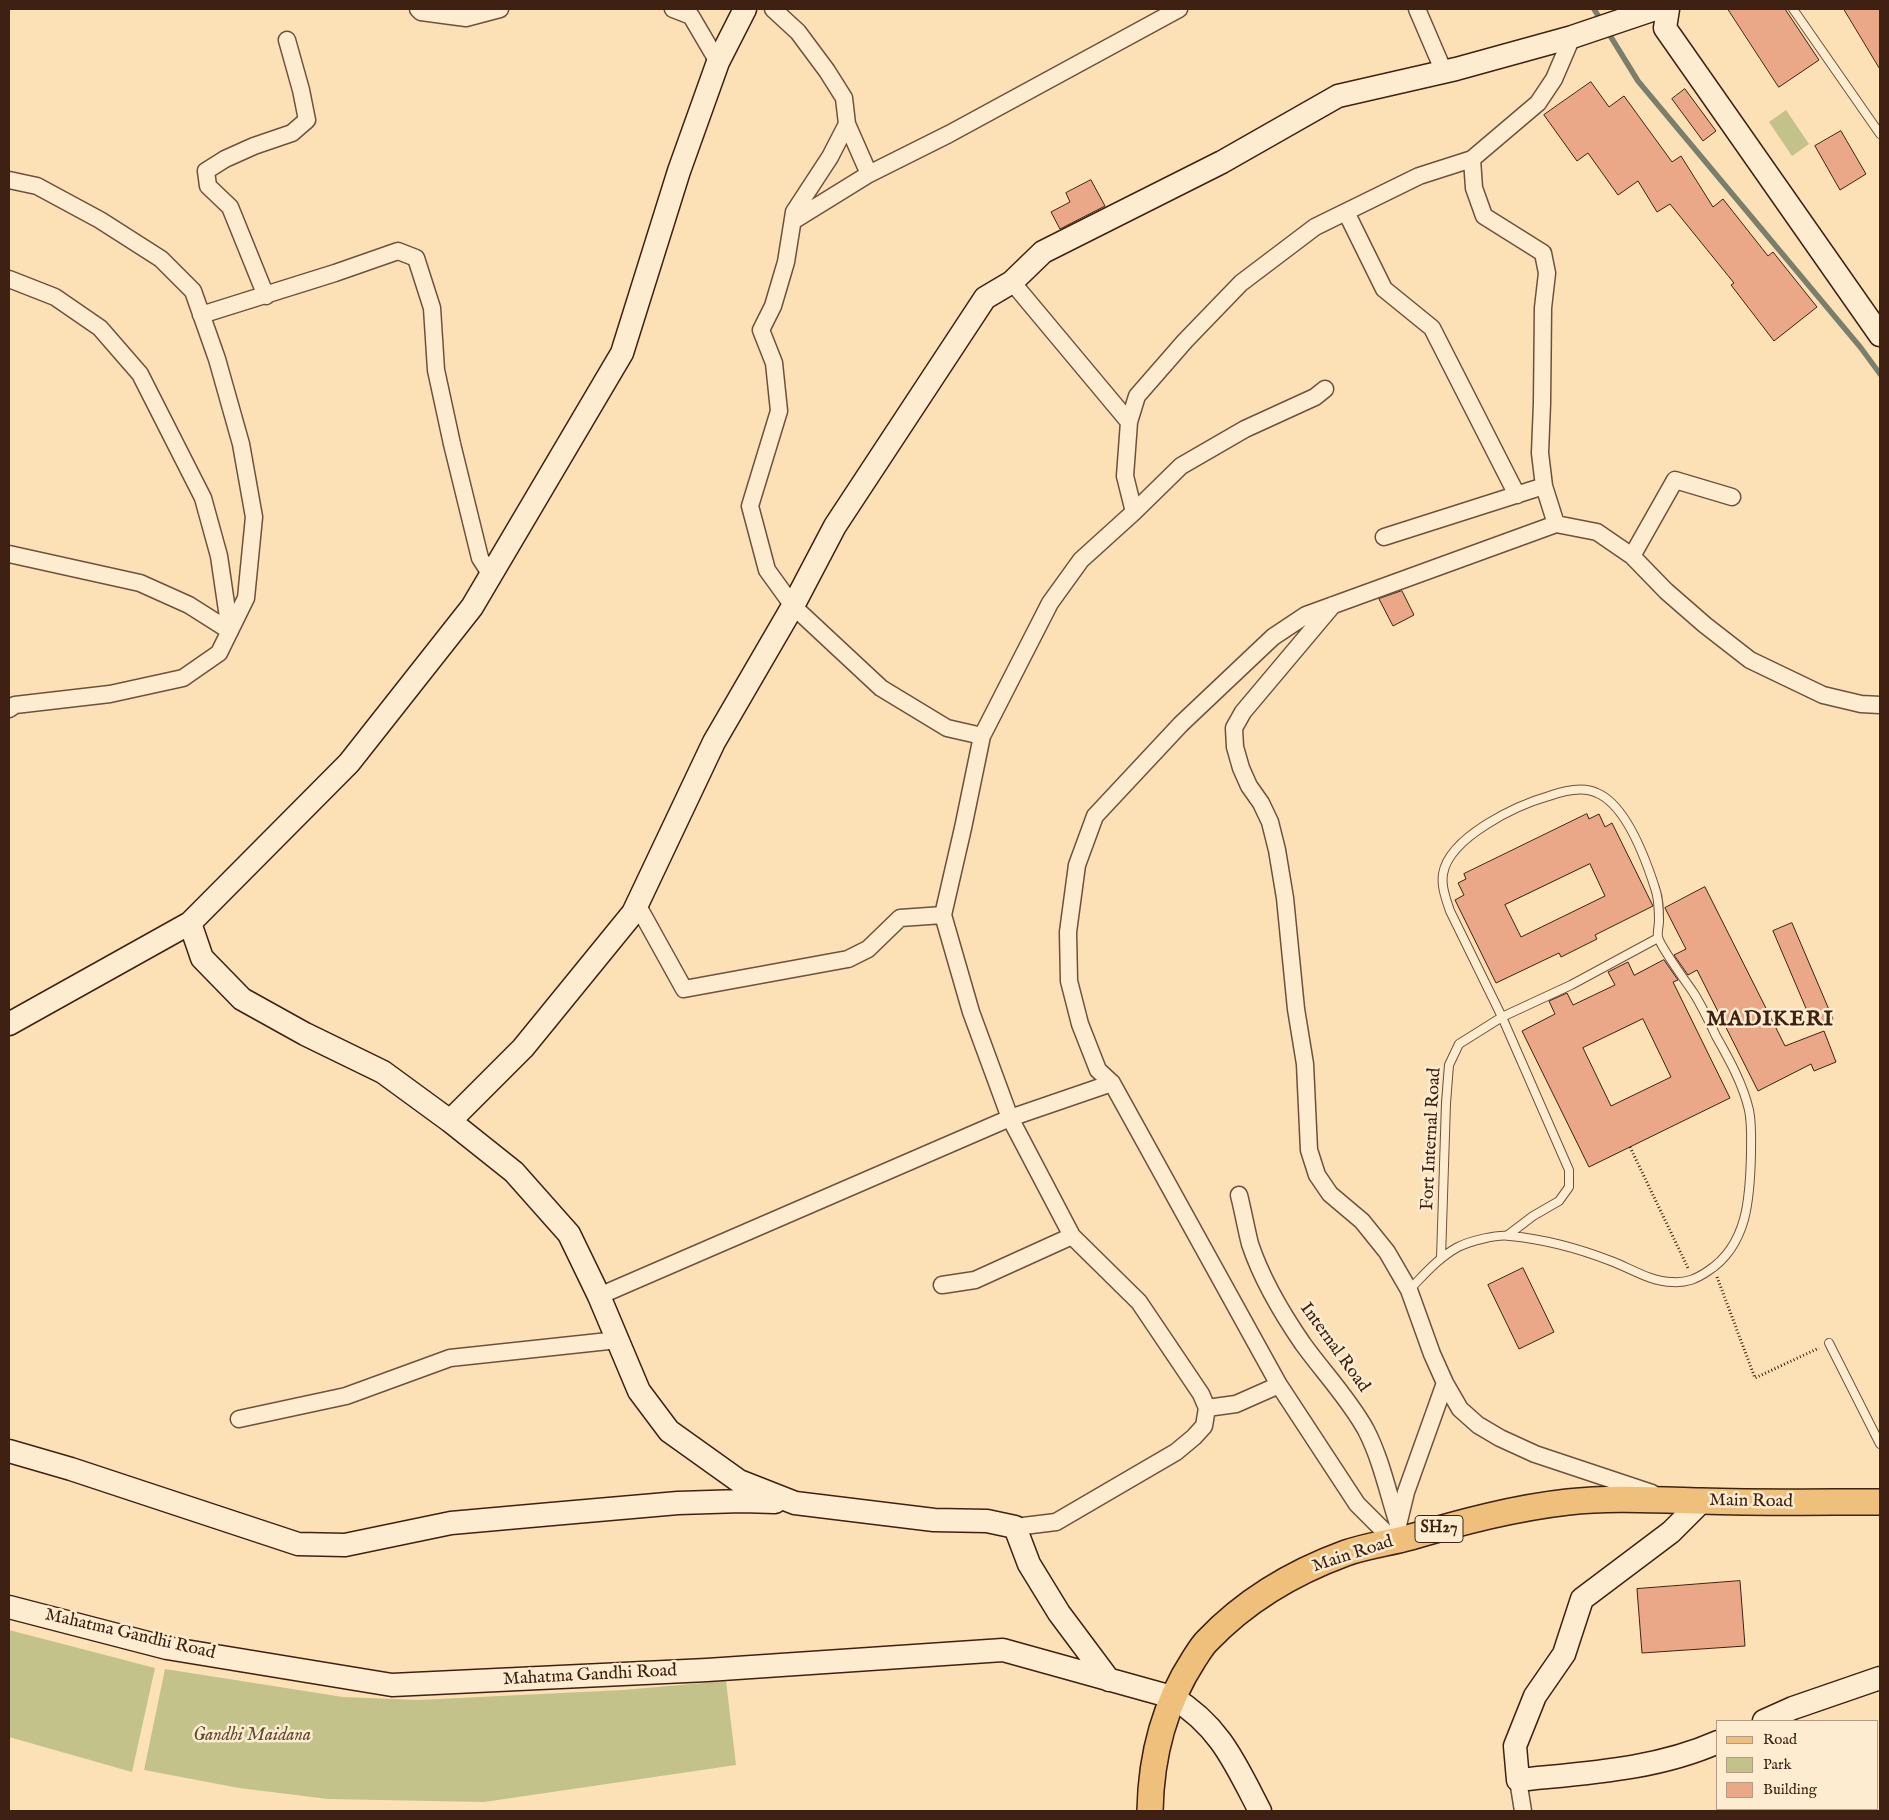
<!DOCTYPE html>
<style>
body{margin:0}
#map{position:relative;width:1889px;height:1820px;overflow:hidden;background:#fce1b6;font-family:"IM FELL English",serif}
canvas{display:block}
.frame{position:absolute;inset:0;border:10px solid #3e2113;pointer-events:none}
.legend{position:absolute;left:1716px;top:1720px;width:162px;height:90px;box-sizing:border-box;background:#fdecd0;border:1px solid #b19b84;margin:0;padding:6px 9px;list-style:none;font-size:15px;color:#3e2113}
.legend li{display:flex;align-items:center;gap:10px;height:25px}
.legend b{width:25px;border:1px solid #b19b84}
</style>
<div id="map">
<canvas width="1889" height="1820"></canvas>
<div class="frame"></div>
<ul class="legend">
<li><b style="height:6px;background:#eec07b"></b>Road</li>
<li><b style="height:14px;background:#c3c28b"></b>Park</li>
<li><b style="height:14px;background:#eba888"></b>Building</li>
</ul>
</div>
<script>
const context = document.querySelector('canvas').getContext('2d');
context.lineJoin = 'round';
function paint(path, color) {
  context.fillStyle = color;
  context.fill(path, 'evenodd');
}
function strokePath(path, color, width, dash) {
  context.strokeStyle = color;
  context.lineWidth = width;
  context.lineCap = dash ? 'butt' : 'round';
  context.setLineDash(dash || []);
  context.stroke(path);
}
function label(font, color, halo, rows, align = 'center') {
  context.font = font + ' "IM FELL English",serif';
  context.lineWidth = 5;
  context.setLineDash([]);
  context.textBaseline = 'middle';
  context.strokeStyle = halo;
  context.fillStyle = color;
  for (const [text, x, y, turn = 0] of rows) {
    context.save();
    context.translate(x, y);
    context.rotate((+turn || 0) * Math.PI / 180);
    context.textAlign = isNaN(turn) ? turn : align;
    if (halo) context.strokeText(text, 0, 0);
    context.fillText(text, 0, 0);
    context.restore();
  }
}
const green = new Path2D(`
 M1786,110L1809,144L1792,156L1769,122Z
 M9,1630L155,1668L132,1772L9,1737Z
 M165,1669L343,1697L418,1700L623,1690L726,1681L736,1765L484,1802L328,1799L239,1788L144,1770Z`);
const stream = new Path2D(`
 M1594,9L1602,22
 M1606,29L1638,81L1861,348L1880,374`);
const building = new Path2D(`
 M1728,9H1785L1819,60L1779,87Z
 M1844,9H1880V69Z
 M1591,82L1609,107L1624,96L1672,162L1681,156L1713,207L1723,199L1768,256L1773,252L1817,307L1774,341L1731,285L1734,283L1670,204L1657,212L1638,181L1618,195L1588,153L1577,161L1544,115Z
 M1685,89L1716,131L1703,141L1672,99Z
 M1841,131L1866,174L1840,190L1815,146Z
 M1091,180L1105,206L1060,229L1051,212L1070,202L1066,193Z
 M1402,591L1414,615L1393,626L1379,599Z
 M1587,814L1589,819L1599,814L1605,827L1612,823L1653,906L1595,935L1597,939L1561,957L1559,953L1496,983L1455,900L1464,895L1458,883L1466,879L1464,874ZM1590,864L1605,896L1521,937L1505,905Z
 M1705,887L1785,1046L1824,1031L1836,1062L1814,1071L1811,1064L1758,1091L1697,970L1688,975L1674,955L1686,949L1665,908Z
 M1792,923L1833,1019L1814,1027L1773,931Z
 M1664,960L1678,980L1673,982L1730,1098L1589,1167L1522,1031L1555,1014L1549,1001L1567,993L1573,1005L1615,985L1608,972L1628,962L1634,975ZM1643,1019L1671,1077L1611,1106L1583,1048Z
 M1523,1268L1554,1332L1519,1349L1488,1285Z
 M1740,1581L1745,1646L1642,1653L1637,1589Z`);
const path = new Path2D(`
 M1630,1147L1688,1268
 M1717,1277L1755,1378L1819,1348`);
const lane = new Path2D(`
 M1793,9L1880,134
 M1508,1235L1533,1216L1559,1201L1569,1187V1170L1502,1017L1571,985L1658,938
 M1409,1290C1424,1275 1438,1258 1458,1247C1470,1241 1497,1234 1510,1236C1543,1239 1580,1249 1611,1261C1630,1268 1651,1282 1672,1282C1687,1283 1696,1279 1708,1271C1748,1245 1750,1197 1751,1154C1751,1140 1752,1124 1749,1110C1743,1084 1729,1059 1716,1036C1709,1021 1702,1006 1693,992C1686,982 1660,946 1658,937C1657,933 1659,925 1659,921C1659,910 1659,899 1655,888C1646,860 1626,805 1597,793C1583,786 1563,791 1549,796C1517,805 1449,837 1443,874C1441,886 1446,899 1450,911L1502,1017L1459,1044L1449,1065L1446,1103L1441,1258
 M1829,1343L1880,1444`);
const street = new Path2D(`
 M418,9L421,12L466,18L500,9
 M673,9L691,16L718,62
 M773,9L798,32L827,71L844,98L847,124L830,157L794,212L786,262L773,306L761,330L774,363L779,411L750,506L767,570L793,606L881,688L947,728L982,736L963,828L943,915L971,1012L1010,1118L1072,1236L1139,1302L1201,1394L1207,1408L1204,1426L1194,1437L1176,1452L1056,1522L1015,1527
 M1417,9L1444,72
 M847,124L869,174L949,134L1179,9
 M1472,159L1474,188L1484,216L1543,253L1547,273L1543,308L1542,403L1540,453L1544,486L1556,524
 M9,180L37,186L100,220L161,259L193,291L217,359L241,444L254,517L246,598L219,653L183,678L110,694L15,705L9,709
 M1346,212L1384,289L1432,328L1517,495
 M793,221L869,174
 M9,279L55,297L100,328L140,374L203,498L219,556L230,631
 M1012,282L1129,422
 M266,296L230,207L208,186L206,171L225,159L254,146L292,133L307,120L301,90L287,40
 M201,315L335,273L398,251L416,258L432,308L436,370L452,444L480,558L491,575
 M1134,512L1181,466L1245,429L1315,397L1325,389
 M1384,537L1544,486
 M9,554L140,583L189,605L230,631
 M1632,556L1675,480L1732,497
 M1333,605L1243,712L1234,728L1235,747L1241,768L1249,786L1261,803L1270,822L1277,850L1285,898L1296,1009L1305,1064L1309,1150L1317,1175L1330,1194L1362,1221L1387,1252L1409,1290L1432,1354L1445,1383L1460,1409L1478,1425L1500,1438L1535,1454L1652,1493
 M982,736L1050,603L1081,560L1134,512L1125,476L1129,422L1137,396L1185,341L1241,283L1315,227L1419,176L1472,159L1538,103L1554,79L1572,37
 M638,906L684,989L848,959L868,949L900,918L943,915
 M1239,1195C1243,1211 1246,1228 1250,1244C1261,1277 1283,1315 1303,1344C1324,1373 1349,1399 1366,1430C1381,1459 1388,1493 1398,1524
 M942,1285L975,1280L1072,1236
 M599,1296L1010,1118L1112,1083
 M1207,1408L1236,1404L1279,1385
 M239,1419L346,1396L450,1358L618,1340
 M1398,1525L1406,1492L1445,1383
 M1394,1541L1357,1504L1279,1385L1112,1083L1098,1070L1080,1024L1069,981L1068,932L1077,865L1095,816L1181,724L1273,637L1306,615L1556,524L1597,532L1632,556L1666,591L1705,625L1750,660L1823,695L1861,704L1880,705
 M1518,1780L1523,1811`);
const secondary = new Path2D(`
 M1668,9L1665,28L1880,335
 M190,923L202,958L242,999L305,1034L383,1072L450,1121L514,1172L569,1234L599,1296L639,1391L669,1431L739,1481L795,1503L934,1520L987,1521L1015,1527L1029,1564L1059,1613L1109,1680
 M9,1024L190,923L349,763L472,607L622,353L679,171L718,62L745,9
 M450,1121L523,1048L633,913L714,742L793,606L835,526L985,298L1012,282L1043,252L1222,162L1338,96L1456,69L1572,37L1655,9
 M9,1451L71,1469L298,1544L345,1545L451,1523L552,1514L678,1503L742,1501L775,1502
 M1702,1501L1671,1532L1582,1599L1564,1654L1535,1696L1515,1746L1518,1780C1585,1773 1655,1770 1718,1742
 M9,1607L167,1648L392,1685L707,1670L1003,1650L1172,1697C1220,1726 1235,1763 1260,1811
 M1764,1721L1793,1708L1880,1678`);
const primary = new Path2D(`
 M1150,1811C1151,1757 1164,1705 1194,1659C1198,1653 1202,1646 1207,1641C1245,1601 1294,1572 1346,1553C1366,1546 1389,1543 1411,1537C1462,1522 1514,1508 1568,1502C1612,1497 1657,1500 1701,1501C1761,1503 1821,1502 1880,1502`);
const shields = [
 [1439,1529,48]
];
const shieldNames = [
 ["SH27",1439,1529]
];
const streetNames = [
 ["Fort Internal Road",1432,1139,-87],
 ["Internal Road",1334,1348,54],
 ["Main Road",1751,1502,1],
 ["Main Road",1353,1555,-18],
 ["Mahatma Gandhi Road",130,1635,13],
 ["Mahatma Gandhi Road",590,1676,-3]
];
const parkNames = [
 ["Gandhi Maidana",252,1736]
];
const districtNames = [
 ["MADIKERI",1770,1020]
];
paint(green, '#c3c28b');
strokePath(stream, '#797f6c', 5.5);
paint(building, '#eba888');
strokePath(building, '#3e2113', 1);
strokePath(lane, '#6e513c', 10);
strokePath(street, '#6e513c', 19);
strokePath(secondary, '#3e2113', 25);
strokePath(primary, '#3e2113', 28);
strokePath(path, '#3e2113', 3, [1, 2.5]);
strokePath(lane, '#fdecd0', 8);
strokePath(street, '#fdecd0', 16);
strokePath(secondary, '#fdecd0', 22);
strokePath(primary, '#eec07b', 25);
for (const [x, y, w] of shields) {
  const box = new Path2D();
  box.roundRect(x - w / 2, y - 13.5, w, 27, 4);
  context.fillStyle = '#fdecd0';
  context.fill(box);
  strokePath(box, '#3e2113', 1);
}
label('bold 16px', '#3e2113', null, shieldNames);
label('18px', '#3e2113', '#fdecd0', streetNames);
label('italic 18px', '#5f4931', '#fdecd0', parkNames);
context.letterSpacing = '1px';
label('bold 22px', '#3e2113', '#fdecd0', districtNames);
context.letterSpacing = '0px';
</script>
